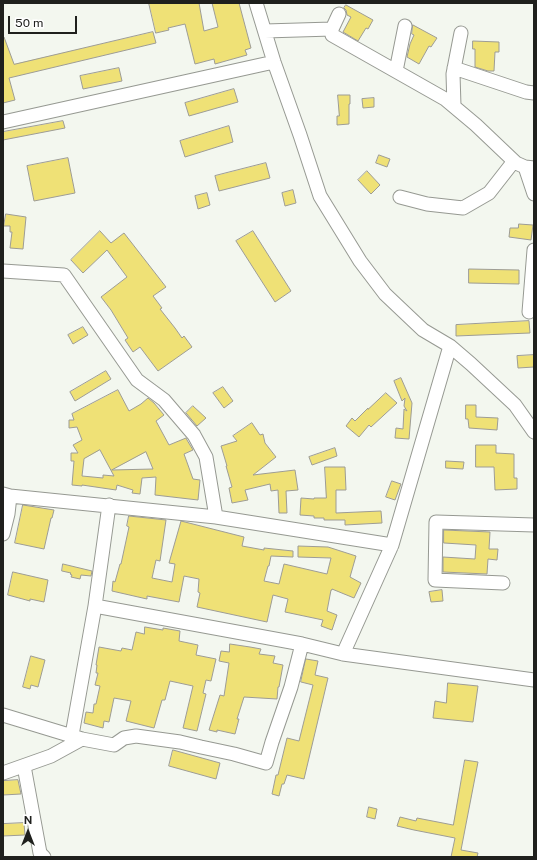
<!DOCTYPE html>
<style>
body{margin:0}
#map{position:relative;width:537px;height:860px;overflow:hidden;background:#f3f7ef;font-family:"Public Sans",sans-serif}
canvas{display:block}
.frame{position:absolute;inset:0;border:4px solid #1f201d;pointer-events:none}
.north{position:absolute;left:8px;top:812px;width:40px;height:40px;-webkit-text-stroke:3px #fff;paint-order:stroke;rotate:0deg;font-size:11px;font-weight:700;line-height:16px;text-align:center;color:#1f201d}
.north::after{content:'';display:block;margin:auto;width:14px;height:18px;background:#1f201d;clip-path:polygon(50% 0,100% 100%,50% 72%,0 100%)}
.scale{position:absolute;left:8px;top:16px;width:69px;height:18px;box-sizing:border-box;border:2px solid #1f201d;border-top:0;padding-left:5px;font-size:12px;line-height:14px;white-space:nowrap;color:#1f201d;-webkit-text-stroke:3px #fff;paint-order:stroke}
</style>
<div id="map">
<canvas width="537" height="860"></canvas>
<div class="frame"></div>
<div class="north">N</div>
<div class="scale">50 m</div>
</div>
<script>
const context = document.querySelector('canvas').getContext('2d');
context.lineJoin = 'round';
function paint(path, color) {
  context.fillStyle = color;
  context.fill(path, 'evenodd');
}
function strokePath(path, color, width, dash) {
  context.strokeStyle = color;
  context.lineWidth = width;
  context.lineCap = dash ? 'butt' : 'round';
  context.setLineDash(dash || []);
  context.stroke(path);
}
const building = new Path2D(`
 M149,3H199L204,31L218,27L212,3H239L251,48L245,50L247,55L215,64L214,59L195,64L185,24L168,28L169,30L156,33Z
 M346,5L373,20L368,29L366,28L358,41L343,32L351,17L347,15L346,10L344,8Z
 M413,25L437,38L431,47L429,46L419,64L407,57L410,44L414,35L412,34Z
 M153,32L156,43L9,78L15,100L3,103V37H4L14,64Z
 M473,41L499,42V52H495L494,71H488L475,67V49H473Z
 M119,68L122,81L83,89L80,76Z
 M234,89L238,102L189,116L185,103Z
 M338,95H350V104H349V124L337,125V116H339Z
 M374,98V107L363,108L362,99Z
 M63,121L65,128L3,140V132Z
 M229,126L233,142L185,157L180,141Z
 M379,155L390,159L387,167L376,163Z
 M68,158L75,193L34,201L27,166Z
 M266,163L270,178L219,191L215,176Z
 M367,171L380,185L371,194L358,180Z
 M293,190L296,203L285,206L282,193Z
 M207,193L210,205L198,209L195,196Z
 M6,214L26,217L23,249L10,248L12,232H10V226H4Z
 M519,224L533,225L531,240L509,237L510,228H518Z
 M100,231L111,243L124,233L166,287L153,296L162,308L160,309L175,328L182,338L184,336L192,347L158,371L140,347L133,352L125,340L128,338L111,310L101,297L127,277L107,250L83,273L71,260Z
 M253,231L291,291L275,302L236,241Z
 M469,269L519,270V284L469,283Z
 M529,321L530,333L456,336V325Z
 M83,327L88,335L73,344L68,335Z
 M534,355V367L518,368L517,356Z
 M106,371L111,379L75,401L70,392Z
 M401,378L412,403L409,439L395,438L396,428L403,429L404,409L407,411L404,406L405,398L402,401L394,381Z
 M223,387L233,401L224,408L213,393Z
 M118,390L129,411L141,404L148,398L154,403L164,415L156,421L169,445L186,438L187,440L193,450L184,454L193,479L200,480L198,500L155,495L156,477L142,478L140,494L132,493L133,490L117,485L116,490L82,485V486L72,485L74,461H71V453H78L73,445L82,440L77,427L69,428V420H74L72,414ZM100,450L114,476L103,475V478L82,476L84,459ZM146,452L153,469L112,470Z
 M386,393L397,403L371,427L369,425L359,437L346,426L352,418L355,421L368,408V409Z
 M466,405H476V417L498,418L497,430L469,428L468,419H466Z
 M193,406L206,418L197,426L186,413Z
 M252,423L260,435L263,434L265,443L276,457L253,475L295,470L298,490L286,491L287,513H279L278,490L271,491L270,484L245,490L248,500L232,503L229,488L232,487L226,466H227L221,446L237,441L233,436Z
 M476,445H496V453L514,454V478H517V489L495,490L494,467H476Z
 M335,448L337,456L312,465L309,457Z
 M446,461L464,462L463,469L446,468Z
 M325,467H345L346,490H336V513L381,511L382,523L345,525V520H324V518H314V516L300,515L301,498L314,499V498H326Z
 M392,481L401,484L395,500L386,497Z
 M23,505L54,510L52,518H51L44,549L15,543Z
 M129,516L166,520L160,561L156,560L152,578L172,582L175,564L169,563L181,521L244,537L242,546L264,550V548L293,551V557L271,556L269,566H268L264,581L279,584L284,564L327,574L331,558L298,557V546L328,547L356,556L350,577L361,583L354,598L332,589V590H331L327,611L337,615L332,630L321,626L323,620L285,612L288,599L273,595L267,622L197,607L200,593L198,592L199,579L184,576L179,602L147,596V599L112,591L113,581L115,582L120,564H121L129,527L127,526Z
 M444,530L490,532L489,549H498L497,560L488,559L487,574L443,572V557L475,559L476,545L444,543Z
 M63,564L92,571L91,576L81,575L80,579L71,577L72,575L70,574L71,573L62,571Z
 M13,572L48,580L44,602L30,599V601L8,595Z
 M442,590L443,601L431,602L429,592Z
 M145,627L163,630V628L180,631L179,641L198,645L196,655L216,659L211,681L206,680L203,693L206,694L197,731L183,728L193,686L170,681L165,700H162L154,728L126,721L131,701L114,698L109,722L104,721L103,728L84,723L86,712L93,713L94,704H96L100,686L95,685L98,673H96L97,665H96L99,647L121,651L122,648L132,650L136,632L144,634Z
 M230,644L250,647L261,649L259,654L275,656L273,663L283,665L279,687H278L277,699L244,697L237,719H239L235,734L217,730V732L209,730L220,695L224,696L229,663L219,661L221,651L229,652Z
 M31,656L45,660L38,687L31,685L30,689L23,687Z
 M306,659L318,661L315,675L328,678L304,779L287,775L284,784H282L279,796L272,794L276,775H278L287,738L299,741L313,685L301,682Z
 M448,683L478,686L473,722L433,718L435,701L446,703Z
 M173,750L220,763L216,779L169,766Z
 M465,760L478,762L461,850L478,853L477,857H451L455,838L414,830L397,826L400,817L416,821L417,818L453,825Z
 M18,780L21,794L3,795V781Z
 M369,807L377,809L375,819L367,817Z
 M24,823L25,835L3,836V824Z`);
const minor = new Path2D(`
 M256,3L274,62L300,135L320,196L360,261L385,294L423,330L450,346L471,364L515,405L534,432
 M339,14L332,29V35L445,99L476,125L516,163L525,167L534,168
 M265,31L332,29
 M454,68L526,92L534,93
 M396,71L405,26
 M454,106L453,74L461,33
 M3,122L274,62
 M525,167L534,194
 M400,197L427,204L463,208L489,193L514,161
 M3,271L64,275L137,380L164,400L194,435L206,457L216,517
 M529,312L534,250
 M3,494L10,496L216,517L392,545
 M3,534L8,514L10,496
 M503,583L435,580L436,522L534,525
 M95,606L302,644L343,654L534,680
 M343,654L392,545L450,346
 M3,715L82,739L114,745L124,738L136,736L180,742L201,747L234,754L266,763L272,742L291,687L302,644
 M72,735L95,606L109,505
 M24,766L40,853L44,857
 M3,773L51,756L82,739`);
paint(building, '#efe176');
strokePath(building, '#9d9c95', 1);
strokePath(minor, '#969992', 15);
strokePath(minor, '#fff', 13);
</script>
